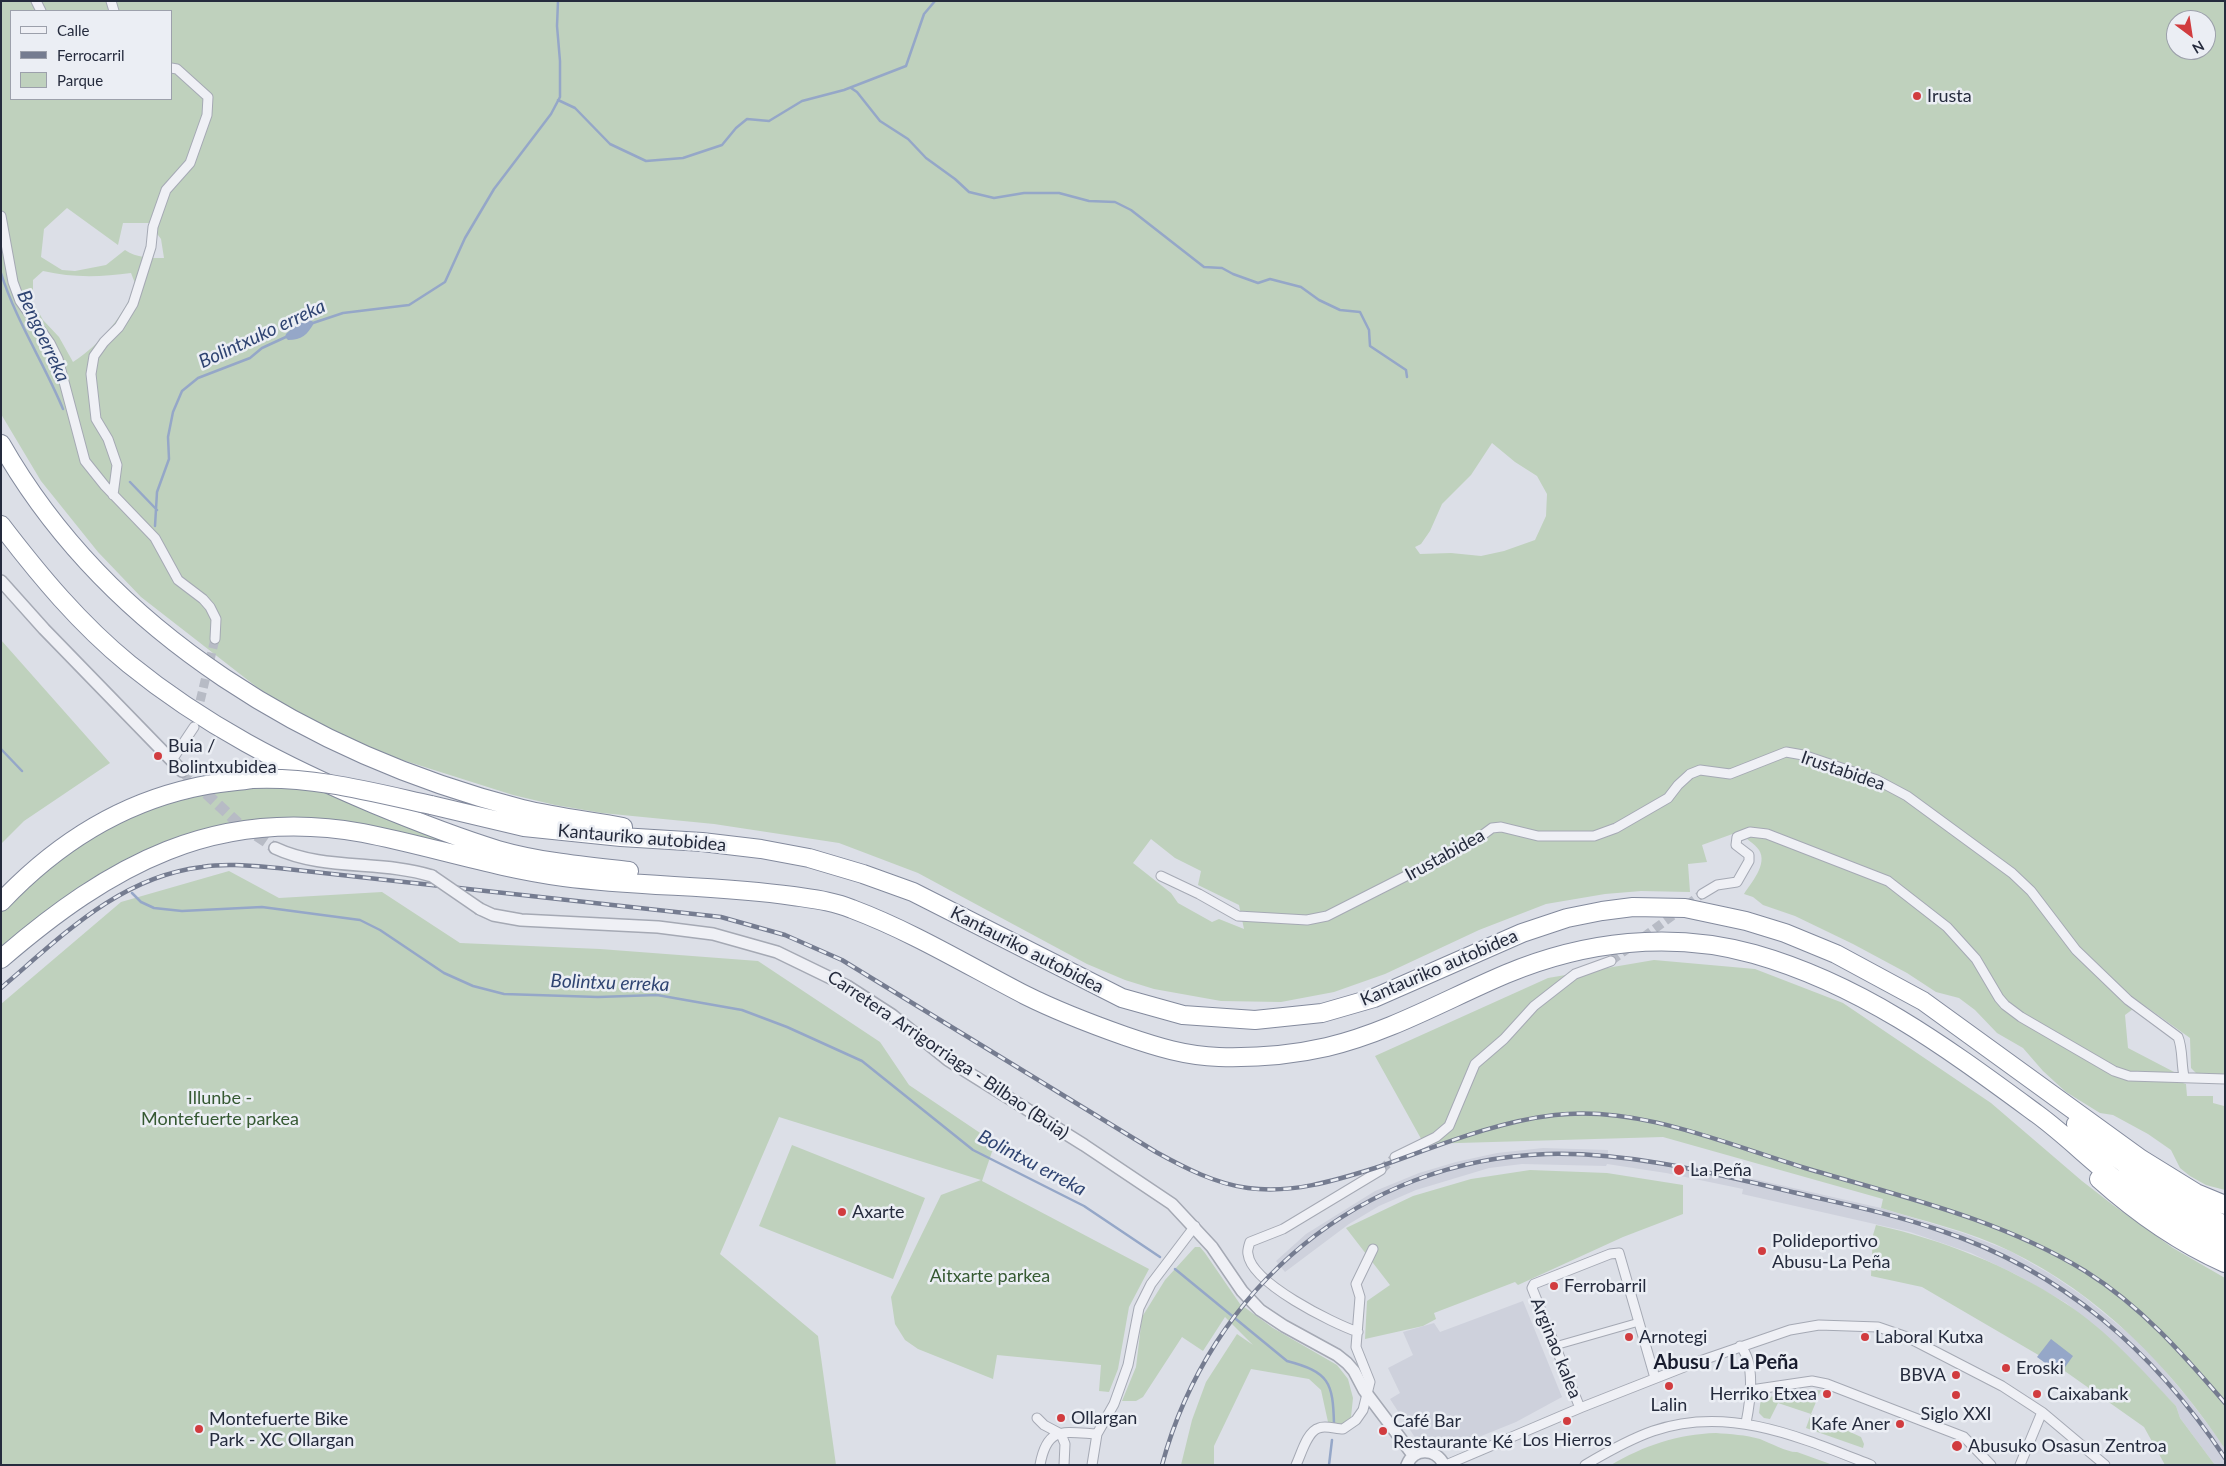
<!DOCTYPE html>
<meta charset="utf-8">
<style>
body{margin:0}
#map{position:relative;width:2226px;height:1466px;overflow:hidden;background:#dcdfe7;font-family:Lato,sans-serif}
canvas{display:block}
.frame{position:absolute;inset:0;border:2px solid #252b3d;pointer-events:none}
.legend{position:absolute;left:10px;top:10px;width:162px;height:90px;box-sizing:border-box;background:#ebeef4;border:1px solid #9ca0ab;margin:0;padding:6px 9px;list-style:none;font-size:15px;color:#252b3d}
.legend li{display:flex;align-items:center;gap:10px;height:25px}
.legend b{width:25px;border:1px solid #9ca0ab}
.north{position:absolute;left:2166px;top:10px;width:50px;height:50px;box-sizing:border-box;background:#ebeef4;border:1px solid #9ca0ab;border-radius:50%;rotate:149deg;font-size:14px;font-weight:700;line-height:20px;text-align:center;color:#252b3d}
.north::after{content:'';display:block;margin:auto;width:18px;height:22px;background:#d13c3f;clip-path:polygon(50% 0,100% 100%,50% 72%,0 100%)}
</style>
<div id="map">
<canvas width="2226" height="1466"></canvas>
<div class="frame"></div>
<ul class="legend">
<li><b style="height:6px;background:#eff0f5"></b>Calle</li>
<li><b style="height:6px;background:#757c90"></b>Ferrocarril</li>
<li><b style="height:14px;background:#bfd1bd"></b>Parque</li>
</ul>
<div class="north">N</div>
</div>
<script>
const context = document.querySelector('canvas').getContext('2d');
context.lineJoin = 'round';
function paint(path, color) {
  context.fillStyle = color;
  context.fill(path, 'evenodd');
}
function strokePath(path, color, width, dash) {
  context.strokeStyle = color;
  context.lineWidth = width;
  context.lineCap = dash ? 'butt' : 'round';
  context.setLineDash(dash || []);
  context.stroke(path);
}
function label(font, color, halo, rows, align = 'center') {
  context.font = font + ' Lato,sans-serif';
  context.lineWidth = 5;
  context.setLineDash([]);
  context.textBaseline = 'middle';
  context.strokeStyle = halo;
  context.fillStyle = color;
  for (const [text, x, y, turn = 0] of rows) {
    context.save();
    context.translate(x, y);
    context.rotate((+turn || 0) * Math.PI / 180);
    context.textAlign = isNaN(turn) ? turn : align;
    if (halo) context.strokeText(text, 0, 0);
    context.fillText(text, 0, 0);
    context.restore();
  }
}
const built = new Path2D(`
 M1543,1148L1608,1150V1154L1677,1164L1744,1179L1745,1177L1881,1208L1966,1234L2010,1251L2052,1275L2083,1296L2144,1346L2187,1397L2215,1434L2225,1449V1465H2215L2180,1418L2176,1406L2106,1336L2066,1303L2015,1274L1971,1253L1910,1232L1742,1194L1743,1189L1666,1173L1607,1164L1606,1166L1522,1164L1489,1168L1416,1190L1379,1206L1349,1224L1285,1272L1276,1261L1306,1234L1375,1191L1419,1173L1456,1162L1497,1153Z
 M1523,1301L1562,1397L1516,1422L1449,1449L1443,1443L1429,1438L1416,1439L1390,1399L1400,1393L1388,1368L1413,1355L1403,1332L1434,1323L1440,1332Z`);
const green = new Path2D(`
 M1,1H2225V1075L2197,1074L2191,1068L2190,1038L2141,1003L2125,1015L2128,1048L2176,1073L2177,1081L2186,1084L2187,1096H2213V1103L2224,1106L2225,1190L2206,1185L2190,1176L2180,1168L2171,1150L2148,1134L2113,1115L2100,1113L2066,1092L2043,1071L2023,1048L1997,1033L1975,1010L1959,998L1936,992L1907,973L1853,944L1795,916L1763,905L1753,897L1744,894C1751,883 1768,864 1759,850C1755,844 1744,837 1738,832L1702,845L1707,862L1688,864L1690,892L1641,891L1605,894L1546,904L1479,930L1385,974L1334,992L1281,1002L1221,1001L1154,989L1125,980L1087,964L918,873L839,843L714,824L602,813L555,805L513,795L374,751L303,717L258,688L141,597L98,552L41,481L1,414ZM11,11H171V99H11ZM2176,20H2206V50H2176ZM67,208L118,245L123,223H149L161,239L164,258C150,258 137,258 125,250L106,265L75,271L62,270L41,257L44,229ZM43,271C73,278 101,277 131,273L136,286C123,316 101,344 73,362L59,337L43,320L33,302V280ZM1492,443L1515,462L1537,476L1547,494L1546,516L1535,540L1504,551L1481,556L1451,553L1420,554L1415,547L1421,544L1430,531L1442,504L1471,475ZM1151,839L1175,858L1201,871L1198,885L1239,905L1244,929L1219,919L1212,922L1178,903L1171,893L1133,863Z
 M1,640L110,763L24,821L1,844Z
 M289,786L329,791L472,853L339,824L203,835L1,952V912C30,881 69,844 107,825C163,797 228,787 289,786Z
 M229,871L279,898L382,892L460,943L600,949L758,961L880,1042L909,1085L995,1143L982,1181L1149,1269L1129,1307L1118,1369L1109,1392L1099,1391L1101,1365L997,1355L993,1379L918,1349L905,1340L895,1324L891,1297L941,1195L981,1180L779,1117L720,1254L818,1336L836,1465H1V1004L121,902Z
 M1654,960L1755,969L1843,1003L1991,1103L2082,1181L2113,1205L2173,1248L2225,1278V1449C2171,1367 2099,1294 2010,1251C1970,1231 1923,1221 1881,1208L1883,1199L1663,1137L1424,1144L1375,1056L1548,978Z
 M792,1145L925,1198L893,1279L759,1226Z
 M1530,1170L1607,1173L1683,1185V1214L1623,1237L1518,1285L1515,1282L1434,1313L1436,1319L1423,1326L1365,1339L1367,1301L1390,1285L1346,1228L1413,1196L1471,1179Z
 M1876,1225C1943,1240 2007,1265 2065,1303C2107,1330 2142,1370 2176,1406L2180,1418L2215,1465H2165L2144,1427L2059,1367L1922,1287L1871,1276L1873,1235Z
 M1195,1247H1200L1205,1253L1240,1304L1273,1328L1337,1365L1348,1379L1353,1398L1351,1417L1341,1425L1328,1422L1321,1390L1309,1379L1251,1369L1214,1446V1465H1181L1192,1420L1206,1382L1237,1334L1253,1345L1225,1317L1203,1351L1182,1337L1143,1397L1136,1401H1122L1136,1367L1142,1317L1165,1280Z
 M1821,1390L1811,1414L1861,1437L1864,1444L1863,1448L1806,1428L1811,1414L1778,1403L1770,1419L1764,1418L1759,1413L1761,1398Z
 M1716,1433C1730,1434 1746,1435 1760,1439C1770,1443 1789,1453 1797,1452L1833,1465H1611C1643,1446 1678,1434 1716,1433Z`);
const water = new Path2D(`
 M310,319L314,323C307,335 302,340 288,340L285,337L286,334C293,327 300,322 310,319Z
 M2051,1339L2073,1356L2060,1374L2037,1357Z`);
const stream = new Path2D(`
 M851,88L857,92L880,121L908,139L926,158L955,179L969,192L994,198L1024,193H1059L1089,201L1115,202L1131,210L1204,267L1222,268L1233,274L1258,283L1270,279L1301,287L1319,300L1340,310L1360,312L1369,330L1370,346L1406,370L1407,377
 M558,100L575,108L610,144L646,161L683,158L722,145L736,128L747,119L769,121L802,101L844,90L906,66L924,14L935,1
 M1,273C16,321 44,363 63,409
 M310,324L343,313L409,305L445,282L465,238L494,189L551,114L560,97V61L557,26L558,1
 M130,482L157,510
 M155,526L157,492L169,459L168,437L173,412L182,391L198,378L250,358L262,348L288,336
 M1,749L22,771
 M132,893L141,902L154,908L182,911L262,907L360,920L380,930L444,973L473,986L504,994L598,997L657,995L742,1010L787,1027L862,1061L973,1150L1084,1206L1160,1257
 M1175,1269L1287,1361C1329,1372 1333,1382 1334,1424
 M1329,1465L1332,1440`);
const minorTunnel = new Path2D(`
 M197,714L215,639
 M1611,961L1702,894
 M1381,1170L1395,1157`);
const tertiaryTunnel = new Path2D(`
 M182,771L238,823L275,848`);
const pedestrian = new Path2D(`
 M1555,1346L1639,1322`);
const minor = new Path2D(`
 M36,1L41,11
 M111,1L114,11
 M1,216L13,282L20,301L50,343L58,359L85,461L105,486L155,538L178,580L203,599L210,607L216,619L215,639
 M113,495L117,465L108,439L96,419L91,374L94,356L104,342L119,327L133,304L151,247L153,227L166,190L190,163L207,115L208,97L177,69L171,68
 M172,760L194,727
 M1161,876L1199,894L1238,916L1307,920L1327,916L1473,842L1492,828L1501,827L1538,836H1594L1616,828L1668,798L1678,785L1690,774L1700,770L1730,774L1786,752L1803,755L1877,780L1907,796L2012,873L2031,891L2076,950L2128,1000L2178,1037C2183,1049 2181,1063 2184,1076
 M1702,894L1717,885L1737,882L1749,861V855L1736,845L1737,837L1750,832L1767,834L1888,881L1947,927L1976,959L1999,998L2005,1005L2021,1017L2114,1071L2129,1076L2225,1079
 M1395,1157L1436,1137L1449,1126L1475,1064L1504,1039L1534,1006L1575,974L1611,961
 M1358,1332C1332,1323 1251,1283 1248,1254C1247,1251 1249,1245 1250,1242L1283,1229L1381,1170
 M1740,1346C1756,1362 1750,1403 1746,1423
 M1751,1390L1812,1381L1827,1384L1964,1437L1991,1465
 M1580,1408L1532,1288L1534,1284L1610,1254L1619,1253L1655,1378
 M1037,1418L1044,1425L1061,1434
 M1061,1434L1065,1444L1064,1465
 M1040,1465C1047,1426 1063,1432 1097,1434
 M1092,1465L1097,1434L1114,1404L1128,1365L1139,1308L1151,1284L1195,1226
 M1296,1465C1301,1455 1307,1431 1319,1428C1325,1425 1336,1429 1343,1429L1356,1420L1363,1410L1370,1382L1356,1347L1360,1297L1356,1284L1373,1249
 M1446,1465L1580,1408L1697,1362L1790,1330L1819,1325L1878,1327L1907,1337L2002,1386L2042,1412L2105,1465
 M1585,1465C1607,1452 1630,1439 1653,1431C1729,1405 1800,1437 1871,1465
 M2020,1465L2042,1412`);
const tertiary = new Path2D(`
 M1,581L44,629L182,771
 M275,848C324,871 381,860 432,876
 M480,909L493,915L521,920L658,927L713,934L777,952L847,986L892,1015L948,1060L1084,1145L1172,1204L1212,1247L1242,1291L1260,1310L1284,1326L1337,1355L1347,1363L1354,1371L1364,1390L1413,1455
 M1407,1465C1414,1447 1436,1448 1444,1465`);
const motorway = new Path2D(`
 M1,444C110,635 313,755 522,809C555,817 590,821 623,827
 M1,525C40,576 80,624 129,664C204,725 286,767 374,804C415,821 456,837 498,850C540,862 585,866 629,871
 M431,805L524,827L621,837L702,842L761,849L809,858L863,874L913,892L1122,998L1183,1015L1255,1020L1322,1013L1374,998L1522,933L1567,918L1602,911L1633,907L1685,908L1746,921L1785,933L1836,954L1923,1001L2141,1159L2196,1193L2225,1205
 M1,902C53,847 117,805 192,788C212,783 232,782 252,779
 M1,959C110,865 215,806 363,833C430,846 496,868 564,877C640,887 717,885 793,896C813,899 833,901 852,909C913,932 967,965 1025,995C1057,1011 1091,1024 1125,1036C1157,1047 1186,1056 1219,1057C1255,1058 1292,1055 1327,1047C1390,1032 1447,999 1506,974C1585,941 1671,931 1754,954C1863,985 1947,1048 2037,1114C2063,1133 2086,1156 2111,1176C2146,1203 2185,1224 2225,1244
 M2076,1124C2121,1163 2169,1200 2225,1225
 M2099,1179C2137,1213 2178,1242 2225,1263`);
const rail = new Path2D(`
 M1,988C62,936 119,877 202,867C227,863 253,866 278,868L721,917L785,935L842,960L1156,1152C1185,1168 1216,1184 1248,1188C1291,1194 1334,1181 1375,1168C1433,1148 1493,1122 1555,1115C1638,1105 1726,1144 1805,1168C1899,1196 2001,1219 2085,1271C2141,1306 2182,1353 2225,1403
 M1162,1465C1210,1288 1361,1160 1547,1154C1626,1152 1704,1171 1780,1189C1833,1202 1887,1212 1939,1230C2063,1271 2153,1350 2225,1458`);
const tertiaryBridge = new Path2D(`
 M432,876L480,909`);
const motorwayBridge = new Path2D(`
 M252,779C313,776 372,792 431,805`);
const markers = [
 [1917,96,5,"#d13c3f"],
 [158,756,5,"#d13c3f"],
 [1679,1170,6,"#d13c3f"],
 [842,1212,5,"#d13c3f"],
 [1762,1251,5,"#d13c3f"],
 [1554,1286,5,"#d13c3f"],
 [1629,1337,5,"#d13c3f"],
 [1865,1337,5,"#d13c3f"],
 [2006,1368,5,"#d13c3f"],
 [1956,1375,5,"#d13c3f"],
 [1669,1386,5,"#d13c3f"],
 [1827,1394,5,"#d13c3f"],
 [2037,1394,5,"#d13c3f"],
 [1956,1395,5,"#d13c3f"],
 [1061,1418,5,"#d13c3f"],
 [1567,1421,5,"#d13c3f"],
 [1900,1424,5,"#d13c3f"],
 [199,1429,5,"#d13c3f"],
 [1383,1431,5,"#d13c3f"],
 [1957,1446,6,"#d13c3f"]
];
const poiNames = [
 ["Irusta",1927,96],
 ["Buia /",168,746],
 ["Bolintxubidea",168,767],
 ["La Peña",1690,1170],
 ["Axarte",852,1212],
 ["Polideportivo",1772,1241],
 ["Abusu-La Peña",1772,1262],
 ["Ferrobarril",1564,1286],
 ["Arnotegi",1639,1337],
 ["Laboral Kutxa",1875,1337],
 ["Eroski",2016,1368],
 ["BBVA",1946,1375,"right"],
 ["Herriko Etxea",1817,1394,"right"],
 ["Caixabank",2047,1394],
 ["Lalin",1669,1405,"center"],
 ["Siglo XXI",1956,1414,"center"],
 ["Ollargan",1071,1418],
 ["Montefuerte Bike",209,1419],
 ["Park - XC Ollargan",209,1440],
 ["Café Bar",1393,1421],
 ["Restaurante Ké",1393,1442],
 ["Kafe Aner",1890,1424,"right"],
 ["Los Hierros",1567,1440,"center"],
 ["Abusuko Osasun Zentroa",1968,1446]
];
const streetNames = [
 ["Irustabidea",1843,771,19],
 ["Kantauriko autobidea",642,838,5],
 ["Irustabidea",1445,855,-29],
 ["Kantauriko autobidea",1027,950,27],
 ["Kantauriko autobidea",1439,968,-23],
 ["Carretera Arrigorriaga - Bilbao (Buia)",948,1055,34],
 ["Arginao kalea",1556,1348,68]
];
const parkNames = [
 ["Illunbe -",220,1098],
 ["Montefuerte parkea",220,1119],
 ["Aitxarte parkea",990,1276]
];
const waterNames = [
 ["Bolintxuko erreka",262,334,-25],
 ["Bengoerreka",43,336,65],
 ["Bolintxu erreka",610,983,2],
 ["Bolintxu erreka",1032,1163,28]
];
const quarterNames = [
 ["Abusu / La Peña",1726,1363]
];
paint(built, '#ced1dc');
paint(green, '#bfd1bd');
paint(water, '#95a7c8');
strokePath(stream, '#95a7c8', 2.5);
strokePath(minorTunnel, '#b7bbc5', 9, [9, 4.5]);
strokePath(tertiaryTunnel, '#b7bbc5', 11, [11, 5.5]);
strokePath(pedestrian, '#a5a9b4', 9);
strokePath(minor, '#a5a9b4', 11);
strokePath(tertiary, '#a5a9b4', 14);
strokePath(motorway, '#838a9d', 20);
strokePath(pedestrian, '#eff0f5', 7);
strokePath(minor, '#eff0f5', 9);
strokePath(tertiary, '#eff0f5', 11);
strokePath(motorway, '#fff', 18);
strokePath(rail, '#757c90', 4.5);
strokePath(rail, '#ebeef4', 2.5, [8]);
strokePath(tertiaryBridge, '#a5a9b4', 14, []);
strokePath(motorwayBridge, '#838a9d', 20, []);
strokePath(tertiaryBridge, '#eff0f5', 11);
strokePath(motorwayBridge, '#fff', 18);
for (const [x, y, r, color] of markers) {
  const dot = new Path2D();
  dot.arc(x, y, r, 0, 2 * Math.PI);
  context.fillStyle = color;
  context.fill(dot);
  strokePath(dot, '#ebeef4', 2);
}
label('18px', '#252b3d', '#ebeef4', poiNames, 'left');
label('18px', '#252b3d', '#ebeef4', streetNames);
label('18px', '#355932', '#ebeef4', parkNames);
label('italic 19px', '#2f4472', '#ebeef4', waterNames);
label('bold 20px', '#181c2e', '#ebeef4', quarterNames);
</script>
